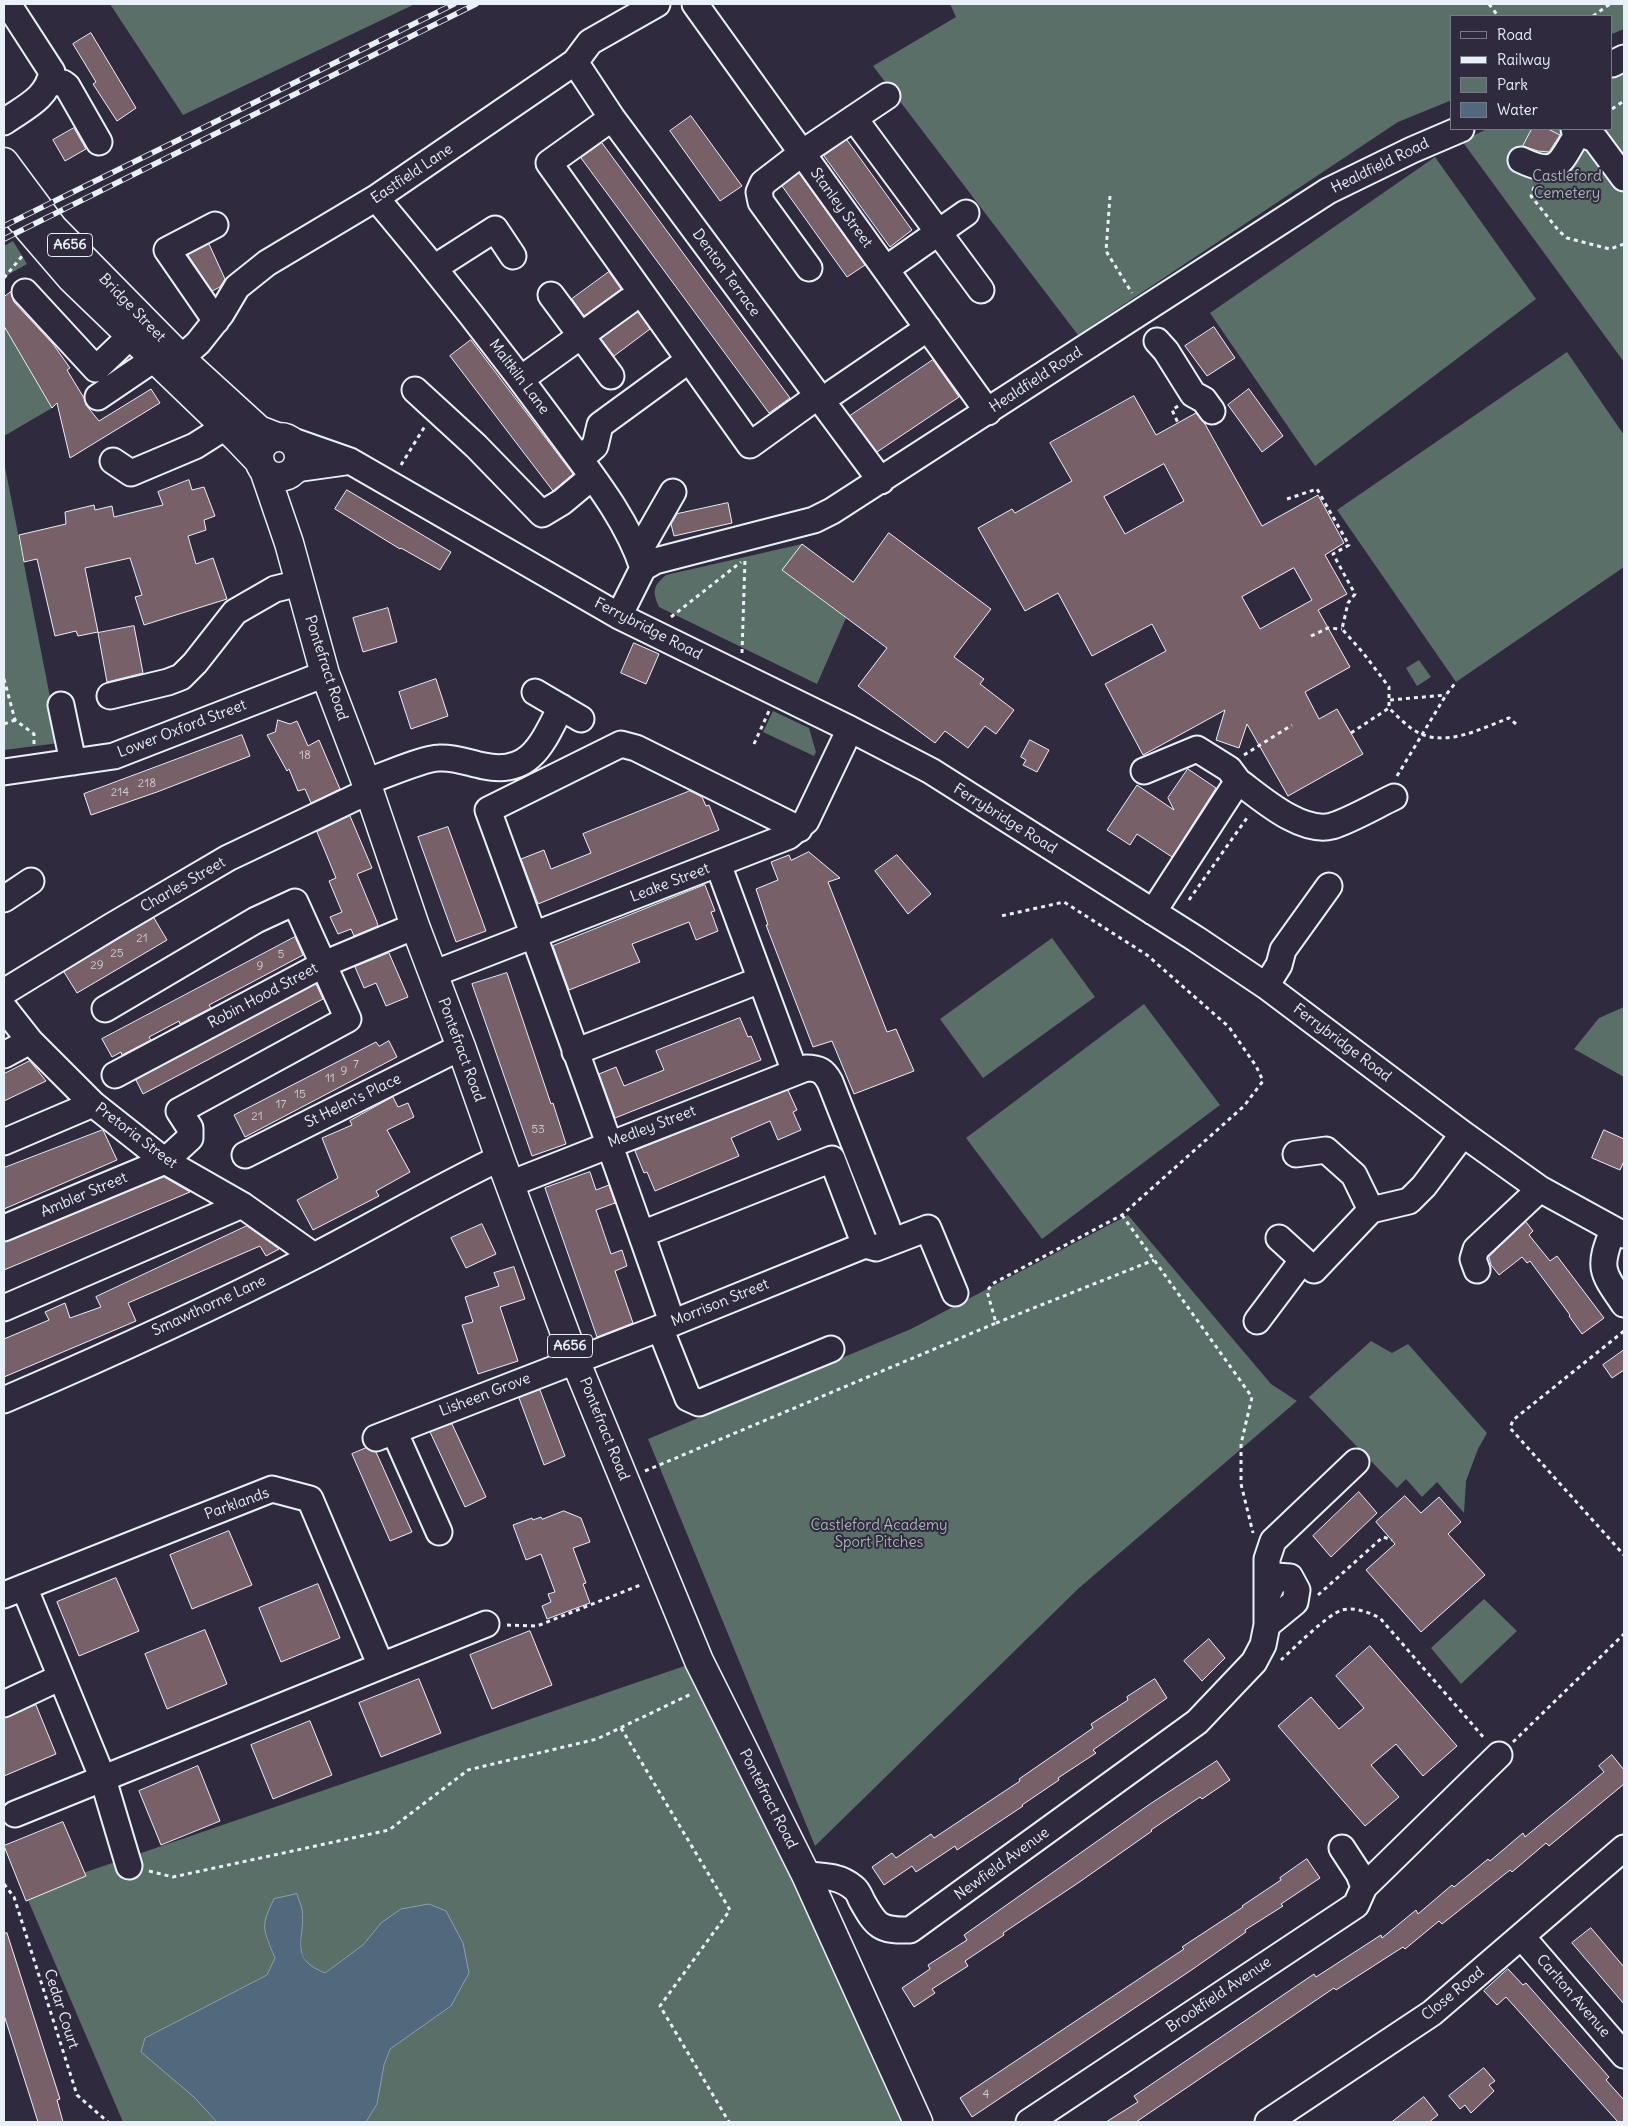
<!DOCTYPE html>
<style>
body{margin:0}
#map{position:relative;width:1628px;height:2126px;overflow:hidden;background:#2f2a3d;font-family:Delius,sans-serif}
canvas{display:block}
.frame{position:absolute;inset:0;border:5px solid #e8f1f8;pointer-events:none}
.legend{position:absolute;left:1450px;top:15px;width:162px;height:115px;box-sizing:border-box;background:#2f2a3d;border:1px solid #797a88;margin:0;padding:6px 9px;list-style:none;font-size:15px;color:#e8f1f8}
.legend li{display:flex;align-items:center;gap:10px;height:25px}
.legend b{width:25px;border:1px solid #797a88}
</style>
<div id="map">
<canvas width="1628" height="2126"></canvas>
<div class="frame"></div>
<ul class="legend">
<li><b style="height:6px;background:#2f2a3d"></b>Road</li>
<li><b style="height:6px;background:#e8f1f8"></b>Railway</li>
<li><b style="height:14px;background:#5a6f68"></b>Park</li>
<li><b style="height:14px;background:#52687d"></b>Water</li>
</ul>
</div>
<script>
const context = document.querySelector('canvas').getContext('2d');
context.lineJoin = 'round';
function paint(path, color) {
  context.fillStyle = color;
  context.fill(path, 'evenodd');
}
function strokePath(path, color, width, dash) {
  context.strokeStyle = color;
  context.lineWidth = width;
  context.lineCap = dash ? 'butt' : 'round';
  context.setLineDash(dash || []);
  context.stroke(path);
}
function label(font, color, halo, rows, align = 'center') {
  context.font = font + ' Delius,sans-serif';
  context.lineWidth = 4;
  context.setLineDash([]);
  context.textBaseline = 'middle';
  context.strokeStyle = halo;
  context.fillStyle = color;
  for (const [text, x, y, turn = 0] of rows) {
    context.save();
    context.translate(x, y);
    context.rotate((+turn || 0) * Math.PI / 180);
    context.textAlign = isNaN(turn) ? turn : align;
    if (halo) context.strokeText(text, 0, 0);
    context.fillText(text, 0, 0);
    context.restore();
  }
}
const green = new Path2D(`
 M110,4H415L183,115Z
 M950,4H1624V29L1612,34V16H1452V100L1398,122L1078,335L873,66L956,17Z
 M1624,67V362L1462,141L1487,129H1612V72Z
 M1435,157L1536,299L1315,466L1210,313Z
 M13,241L27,264L4,277V246Z
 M4,326L52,408L4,436Z
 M1567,352L1624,435V567L1456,682L1337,510Z
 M4,462L59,743L4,750Z
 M802,544L783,571L846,618L817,684L659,607C652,591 653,586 666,575Z
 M1419,660L1431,677L1417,686L1406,668Z
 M773,711L809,728L816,752L814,756L763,732Z
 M1052,938L1095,997L983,1078L940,1019Z
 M1144,1004L1220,1105L1042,1239L966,1138Z
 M1624,1007V1077L1574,1049L1599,1018Z
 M1128,1215L1271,1384L1297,1401L1079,1588L815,1846L648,1439L911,1329Z
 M1371,1341L1392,1353L1408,1344L1487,1433L1478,1449L1466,1481L1464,1513L1437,1482L1422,1497L1406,1479L1397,1488L1309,1397Z
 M1484,1599L1517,1631L1461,1684L1431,1648Z
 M699,1661L918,2122H366L377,2104L384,2065L390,2049L451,2006L381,1923L363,1945L325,1973L309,1966L301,1951L302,1910L266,1937L275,1958L267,1975L145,2038L217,2122H123L25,1893Z`);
const water = new Path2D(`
 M297,1894C298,1899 301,1904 302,1909C306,1939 287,1958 325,1973L363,1945L381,1923L401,1909L429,1904L446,1911L463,1943L469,1973L451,2006L390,2049L384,2065L377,2104L366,2122H217L194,2097L141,2052L145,2038L267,1975L275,1958C263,1929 260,1927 274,1899Z`);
const building = new Path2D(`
 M91,33L136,108L117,121L93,84L96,82L73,44Z
 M691,116L742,186L720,201L670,131Z
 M74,128L86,149L65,161L53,140Z
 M1532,129H1548L1560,135L1549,152L1538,151L1523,146Z
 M847,140L912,230L890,247L824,156Z
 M602,143L790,398L769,413L581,158Z
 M799,173L865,265L847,277L782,186Z
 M209,244L225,279L220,287L212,291L188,255Z
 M609,272L621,289L584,316L572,299Z
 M11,292L14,302L53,344L70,368L67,370L84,398L86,405L99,421L151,389L160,403L70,458L57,403L52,408L4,326V297Z
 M638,312L650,329L614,356L601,339Z
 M1214,327L1235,358L1207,376L1185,346Z
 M471,340L573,474L553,491L450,356Z
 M933,360L959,397L877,452L850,416Z
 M1249,389L1283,436L1262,452L1228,405Z
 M1134,396L1156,435L1196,413L1205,424L1262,526L1318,495L1344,543L1325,555L1347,594L1318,610L1350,667L1305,692L1319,719L1337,709L1363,754L1288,796L1247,724L1239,748L1216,740L1225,710L1143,755L1105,684L1166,651L1152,624L1092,656L1058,593L1025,611L978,528L1012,509L1015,513L1072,481L1050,443ZM1164,464L1184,501L1125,534L1104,497ZM1294,568L1312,600L1260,629L1242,597Z
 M189,480L192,490L204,487L215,516L204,520L206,530L188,536L196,564L213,558L227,599L144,625L135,597L142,595L130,558L85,568L98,632L78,636L76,631L55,636L37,559L24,562L19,535L66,524L65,512L94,505L95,510L112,506L114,517L163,505L158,492Z
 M347,490L451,552L440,570L401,548L400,549L335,509Z
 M728,503L732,523L674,536L671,524L677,514Z
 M889,533L991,609L954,657L984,679L980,684L1014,710L996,734L985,726L968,748L945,731L935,743L858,686L887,648L782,570L802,544L853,582Z
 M388,608L397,642L363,652L353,618Z
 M134,626L143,673L107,682L98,633Z
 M634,643L659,654L646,684L621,673Z
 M436,679L448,716L411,729L399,692Z
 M278,720L290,724L297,721L308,746L319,740L340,789L311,803L305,789L298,791L289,769L287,771L267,735L275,732Z
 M242,735L250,756L157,792L91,815L84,794Z
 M1030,740L1049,750L1037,772L1023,765L1026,760L1021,757Z
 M1188,769L1216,788L1172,857L1137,834L1130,845L1107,830L1137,785L1174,810L1168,798Z
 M690,791L702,797L706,806L709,805L719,830L538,904L521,859L544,850L551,869L591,853L583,834Z
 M350,816L372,868L357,874L377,922L378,926L354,936L351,929L338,934L330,917L342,912L329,881L336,878L317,832Z
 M448,827L486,931L456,942L418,837Z
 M809,852L840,878L828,882L887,1032L896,1029L914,1071L854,1094L832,1041L813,1047L766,925H768L756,889L778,880L771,862L789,855L791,860Z
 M897,855L931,894L908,914L875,871Z
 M705,885L715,911L711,912L718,931L696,940L689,922L676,927L632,944L640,962L569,990L553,946Z
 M154,918L167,940L77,993L64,972Z
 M295,937L303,955L209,1005L211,1008L180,1024L179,1021L149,1037L151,1040L122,1055L121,1052L112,1057L102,1039Z
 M389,953L408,997L386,1006L376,983L364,988L355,967Z
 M507,973L551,1104L553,1103L566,1144L532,1156L472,984Z
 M316,984L323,999L143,1094L136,1080Z
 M740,1018L748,1037L751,1036L761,1060L615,1118L599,1074L616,1067L624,1086L664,1070L656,1051Z
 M389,1041L397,1057L245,1137L234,1115L376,1042L379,1046Z
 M30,1061L46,1081L4,1101V1074Z
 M788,1090L797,1110L793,1112L801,1130L778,1140L770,1121L731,1138L739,1156L655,1191L647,1172L644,1173L635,1151Z
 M393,1097L398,1107L408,1103L414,1117L387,1130L410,1172L376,1191L379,1196L313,1230L297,1200L338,1178L322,1138L352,1125L350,1121Z
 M103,1130L117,1160L4,1209V1168Z
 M1604,1130L1624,1139V1161L1620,1170L1592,1158Z
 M590,1172L596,1190L609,1185L615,1203L596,1210L611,1254L622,1250L627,1266L615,1271L633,1323L597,1337L545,1188Z
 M164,1177L190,1192L4,1270V1242Z
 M1526,1222L1533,1231L1529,1235L1550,1261L1557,1256L1604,1318L1582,1334L1569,1316L1570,1315L1530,1261L1527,1263L1522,1257L1499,1275L1491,1265L1489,1257Z
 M482,1224L496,1254L466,1268L451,1238Z
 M247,1226L279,1249L266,1256L260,1246L128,1303L136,1321L4,1377V1339L49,1320L45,1312L65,1303L70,1318L101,1307L96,1297Z
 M514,1267L525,1299L500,1307L518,1361L478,1374L462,1325L473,1322L465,1297L499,1286L494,1273Z
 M1624,1350V1370L1612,1378L1603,1365Z
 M540,1390L565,1456L544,1465L519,1398Z
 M452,1424L486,1497L465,1507L430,1432Z
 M366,1448L376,1452L412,1532L390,1541L352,1454Z
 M1359,1492L1377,1513L1331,1557L1313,1536Z
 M1405,1496L1421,1513L1439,1497L1461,1522L1448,1534L1485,1575L1421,1632L1366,1570L1395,1544L1376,1522Z
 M564,1511L581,1518L590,1542L573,1548L586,1583L583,1584L590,1603L547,1619L542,1606L551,1602L548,1594L555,1592L541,1554L526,1560L513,1525L532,1518L533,1520L541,1517L542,1519Z
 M229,1531L252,1585L192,1609L170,1555Z
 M116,1578L139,1631L79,1656L57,1602Z
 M318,1584L340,1638L281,1662L259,1608Z
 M205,1630L227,1684L167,1709L145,1654Z
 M530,1631L552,1685L492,1709L470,1655Z
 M1209,1639L1225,1658L1202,1681L1184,1661Z
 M1370,1646L1457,1746L1423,1776L1396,1744L1371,1765L1399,1797L1365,1826L1278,1726L1311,1697L1339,1729L1364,1708L1336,1676Z
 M419,1679L441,1733L381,1757L359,1703Z
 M1155,1679L1167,1698L1093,1750L1096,1753L1058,1778L1059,1780L1022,1805L1023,1806L957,1850L955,1846L916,1872L912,1866L884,1885L872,1867L892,1853L896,1858L931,1834L934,1838L1020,1781L1019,1779L1093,1728L1091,1724L1128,1700L1127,1697Z
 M36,1705L56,1754L4,1776V1718Z
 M310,1721L332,1775L273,1799L251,1745Z
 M1612,1755L1624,1770V1784L1549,1846L1546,1843L1512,1872L1510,1870L1442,1924L1439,1921L1405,1949L1403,1947L1336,1990L1334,1988L1136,2122H1106L1138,2102L1134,2096L1171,2071L1314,1974L1316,1977L1381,1935L1382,1938L1416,1910L1418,1914L1452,1885L1454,1887L1488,1859L1490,1861L1523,1833L1525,1837L1604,1772L1599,1766Z
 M1217,1761L1230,1780L1202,1799L1200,1797L1151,1830L1152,1831L1078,1883L1003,1933L1004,1935L965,1961L968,1966L932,1989L935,1993L914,2007L902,1988L930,1969L928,1965L967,1940L964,1935L1150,1804Z
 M198,1766L220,1821L161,1845L139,1791Z
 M63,1822L86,1876L26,1901L4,1846Z
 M1307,1859L1320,1878L1281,1904L1283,1906L1245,1930L1246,1932L1190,1971L972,2117L960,2098L1184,1949L1182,1947L1243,1907L1242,1906L1281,1880L1280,1878Z
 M1591,1928L1624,1967V2004L1572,1943Z
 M7,1933L60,2099L57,2100L63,2122H38L4,2015V1934Z
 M1508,1969L1523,1985L1526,1983L1609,2077L1606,2080L1624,2100V2122H1618L1506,1997L1497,2005L1484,1991Z
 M1484,2068L1495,2081L1489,2085L1494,2091L1471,2113L1465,2105L1460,2109L1449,2096Z
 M1424,2097L1438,2115L1429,2122H1392Z`);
const path = new Path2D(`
 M1489,4L1498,16
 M1593,16L1610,4
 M1612,109L1624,101
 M1534,187L1531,196L1559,231L1567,238L1610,249L1624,244
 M1110,196L1106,251L1132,293
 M4,278L23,255
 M1178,406L1172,410L1178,423
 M401,465L425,426
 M1287,499L1317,489L1349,545L1333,554L1355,594L1348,603L1342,629L1364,654L1389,687V708
 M671,617L741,562
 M1311,636L1328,628L1342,629
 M742,653L745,559
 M4,679L15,720L34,734V747
 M1390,700L1446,695
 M4,724L15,720
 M1351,733L1389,708C1396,715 1404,723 1412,729C1443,750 1479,729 1509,718L1516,724
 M754,744L769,711
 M1244,755L1292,725
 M1397,776L1446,695L1456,682
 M1189,900L1249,815
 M1122,1215L1252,1397L1241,1444V1484L1253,1533
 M996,1323L1154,1260
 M1624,1331L1513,1420L1510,1428L1624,1555
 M645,1471L996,1323L987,1291L992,1284L1122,1215L1244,1106L1263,1081L1256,1066L1229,1027L1147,955L1064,902L1001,916
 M1318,1595L1383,1537L1392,1540
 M507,1625L537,1626L643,1584
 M1281,1660C1293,1649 1328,1614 1342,1610C1356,1607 1368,1612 1380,1618L1485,1739
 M621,1728L730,1910L660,2006L729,2122
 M1513,1742L1624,1634
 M149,1871L173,1877L389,1830L468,1770L597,1739L691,1694
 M4,1884L14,1897L77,2095L108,2122`);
const minor = new Path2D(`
 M695,4L988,412
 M575,62L612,118L881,481
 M1612,64L1624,58
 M50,82L63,83L67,86L99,142
 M612,118L549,163L750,445L818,396
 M854,118L981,290
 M4,122C25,107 47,99 52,72L8,4
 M1574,129L1578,133L1595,139L1624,178
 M1521,160C1559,178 1560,162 1578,133
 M376,198C441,275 503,354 562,435C592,476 627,519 643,568
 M215,225L167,250L216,321
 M434,268L495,229L513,256
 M809,268L761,202L759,192L763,183L802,153L887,96
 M886,269L966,213
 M25,292L96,369L145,322
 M551,295L611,376
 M1157,341L1166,351L1193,394L1204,400L1212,411
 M178,377L175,369L181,358L198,343L221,314L237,287L267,263L376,198L575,62L590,42L657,4
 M521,379L629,301
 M415,390L476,446L542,514L562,502L592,477
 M834,392L928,328
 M98,397L154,359H174
 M290,440L350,461L619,616L850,729L931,771L1196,939L1266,986L1463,1134L1540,1189L1624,1235
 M580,459L595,446L600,425L689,360
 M113,461L131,473L195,446L225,427
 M295,469L345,462
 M638,553L673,492
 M619,616L643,568L655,561L814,520L832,511L1328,191L1412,150L1461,129
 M535,692L581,719
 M110,696L168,682L181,677L195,663L235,612L275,589L300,583
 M61,705L73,762
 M1144,771L1197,749L1229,769L1238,781L1153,912
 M4,772L114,756L325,674
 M1238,781C1261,798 1301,834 1332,826C1349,821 1377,805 1394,797
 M366,782C383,776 424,758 439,758C455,757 469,763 484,766C531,776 543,742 561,707
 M718,864L795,1072
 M4,899L31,881
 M433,974L789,836L806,821L850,729
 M1266,986L1279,965L1283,950L1329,886
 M4,992L112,926L228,858L369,791
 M4,1008L30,1041L93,1104L165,1161L242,1205L314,1256
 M575,1052L760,980
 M4,1055L30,1041
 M115,1075L324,964L415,926
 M4,1142L93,1104
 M1296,1154L1326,1150L1354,1175L1371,1210
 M245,1155L461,1047
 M510,1184L806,1068C819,1068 824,1071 830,1082L887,1227
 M4,1228L165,1161L190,1138V1128L179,1111L348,1019L295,902L256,920L105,1009
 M1613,1230C1598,1268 1601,1271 1624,1304
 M642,1234L832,1159L865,1245
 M1279,1238L1314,1270L1371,1210L1409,1201L1424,1186L1463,1134
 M865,1245L876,1248L928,1228L955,1293
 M1477,1270L1473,1259L1476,1249L1540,1189
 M4,1308L242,1205
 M1257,1321L1302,1261
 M672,1322C613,1151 550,980 488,810L621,744L636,748L799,829
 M660,1328L688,1398L699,1403L831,1349
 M4,1400C109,1355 214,1307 316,1255C378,1223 437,1188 500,1158
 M394,1431L439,1532
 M376,1438L660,1328L865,1245
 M24,1587L103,1779L129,1866
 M4,1595L272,1489L310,1499L381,1666L15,1814
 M1267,1596L1276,1576L1290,1577L1297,1590L1295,1602L1267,1625
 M381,1666L486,1624
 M4,1704L61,1677
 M806,1875C824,1876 840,1876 854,1888C858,1891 860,1897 862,1901C876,1926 880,1931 910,1930L1197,1722L1254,1662L1263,1645L1267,1625V1559L1273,1541L1356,1462
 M1364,1887L1499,1755
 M1522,1937L1624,2055
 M1029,2122L1356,1905L1364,1887L1359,1874L1342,1848
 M1268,2122L1432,2013L1624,1848`);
const major = new Path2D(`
 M4,162L53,228L190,367L259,430L277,437
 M4,200L71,278L238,439L260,462
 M259 457a20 20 0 1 1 40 0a20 20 0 1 1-40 0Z
 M264,470L289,543L325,674L366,782L415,926L461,1047L500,1158L575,1360L699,1661L806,1875L918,2122`);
const rail = new Path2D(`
 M4,226L454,4
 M4,239L476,4`);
const numberNames = [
 ["18",305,756],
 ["218",147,784],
 ["214",120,793],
 ["21",142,939],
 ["25",117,954],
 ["5",281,955],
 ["29",97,966],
 ["9",260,967],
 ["7",356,1065],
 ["9",344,1072],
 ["11",330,1079],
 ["15",300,1095],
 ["17",281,1105],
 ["21",257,1117],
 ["53",538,1130],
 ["4",986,2095]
];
const shields = [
 [70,245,45],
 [570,1346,45]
];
const shieldNames = [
 ["A656",70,245],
 ["A656",570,1346]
];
const streetNames = [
 ["Healdfield Road",1380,166,-26],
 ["Eastfield Lane",412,174,-34],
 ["Stanley Street",841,208,54],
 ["Denton Terrace",726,273,54],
 ["Bridge Street",132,308,46],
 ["Maltkiln Lane",519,377,53],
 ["Healdfield Road",1036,380,-33],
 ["Ferrybridge Road",648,629,27],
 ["Pontefract Road",326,668,72],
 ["Lower Oxford Street",182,729,-21],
 ["Ferrybridge Road",1005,819,32],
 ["Leake Street",670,883,-21],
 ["Charles Street",183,885,-30],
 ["Robin Hood Street",263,996,-28],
 ["Ferrybridge Road",1342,1043,37],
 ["Pontefract Road",461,1050,70],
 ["St Helen's Place",353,1101,-26],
 ["Medley Street",652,1127,-21],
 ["Pretoria Street",136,1136,37],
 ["Ambler Street",84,1195,-23],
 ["Morrison Street",720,1303,-22],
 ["Smawthorne Lane",209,1306,-25],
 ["Lisheen Grove",485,1395,-21],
 ["Pontefract Road",604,1429,68],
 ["Parklands",237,1504,-20],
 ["Pontefract Road",768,1799,63],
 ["Newfield Avenue",1002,1864,-36],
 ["Close Road",1453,1994,-39],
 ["Brookfield Avenue",1219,1995,-34],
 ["Carlton Avenue",1573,1996,49],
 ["Cedar Court",61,2009,72]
];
const parkNames = [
 ["Castleford",1567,177],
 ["Cemetery",1567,194],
 ["Castleford Academy",879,1526],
 ["Sport Pitches",879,1543]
];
paint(green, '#5a6f68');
paint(water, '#52687d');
strokePath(water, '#8e9fae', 1);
paint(building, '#776067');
strokePath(building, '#e8f1f8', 1);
strokePath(minor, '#e8f1f8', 29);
strokePath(major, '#e8f1f8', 31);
strokePath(path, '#e8f1f8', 3, [4, 4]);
strokePath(minor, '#2f2a3d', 25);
strokePath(major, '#2f2a3d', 28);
strokePath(rail, '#e8f1f8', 5.5);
strokePath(rail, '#2f2a3d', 4, [11]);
label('12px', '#cccdd4', null, numberNames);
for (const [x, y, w] of shields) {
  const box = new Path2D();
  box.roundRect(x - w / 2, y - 11.5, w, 23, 4);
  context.fillStyle = '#2f2a3d';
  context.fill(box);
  strokePath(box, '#e8f1f8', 1);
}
label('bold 14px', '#e8f1f8', null, shieldNames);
label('15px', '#e8f1f8', '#2f2a3d', streetNames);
label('15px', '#a8b6b7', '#2f2a3d', parkNames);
</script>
